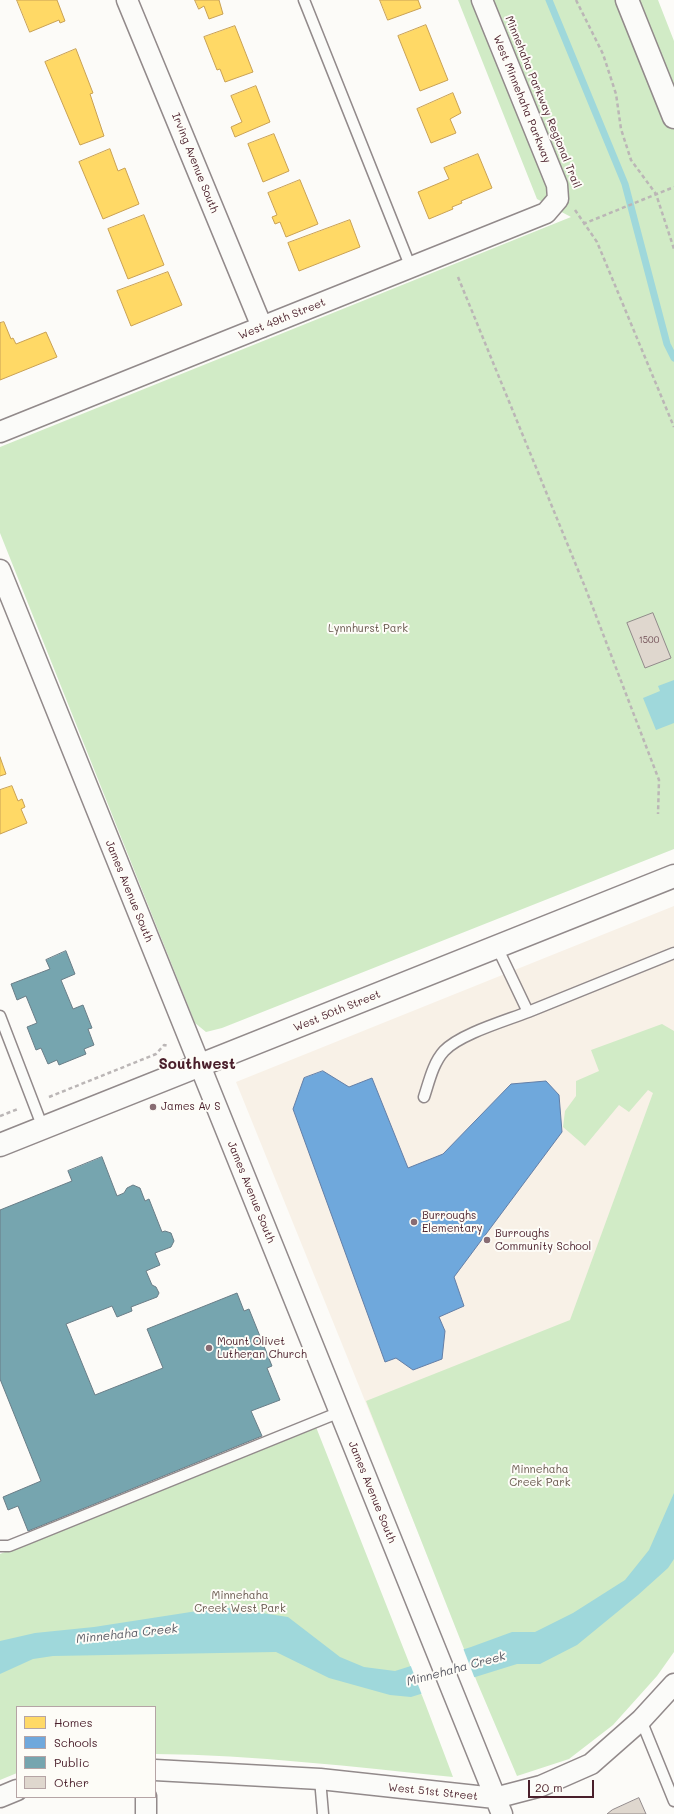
<!DOCTYPE html>
<style>
body{margin:0}
#map{position:relative;width:674px;height:1814px;overflow:hidden;background:#fcfbf8;font-family:Mali,sans-serif}
canvas{display:block}
.legend{position:absolute;left:16px;top:1706px;width:140px;height:92px;box-sizing:border-box;background:#fdfcf7;border:1px solid #b5a4a5;margin:0;padding:5px 7px;list-style:none;font-size:12px;color:#4a1f2b}
.legend li{display:flex;align-items:center;gap:8px;height:20px}
.legend b{width:20px;border:1px solid #b5a4a5}
.scale{position:absolute;left:528px;top:1780px;width:66px;height:18px;box-sizing:border-box;border:2px solid #4a1f2b;border-top:0;padding-left:5px;font-size:12px;line-height:14px;white-space:nowrap;color:#4a1f2b;-webkit-text-stroke:3px #fdfcf7;paint-order:stroke}
</style>
<div id="map">
<canvas width="674" height="1814"></canvas>
<ul class="legend">
<li><b style="height:11px;background:#ffd966"></b>Homes</li>
<li><b style="height:11px;background:#6fa8dc"></b>Schools</li>
<li><b style="height:11px;background:#76a5af"></b>Public</li>
<li><b style="height:11px;background:#dfd7ce"></b>Other</li>
</ul>
<div class="scale">20 m</div>
</div>
<script>
const context = document.querySelector('canvas').getContext('2d');
context.lineJoin = 'round';
function paint(path, color) {
  context.fillStyle = color;
  context.fill(path, 'evenodd');
}
function strokePath(path, color, width, dash) {
  context.strokeStyle = color;
  context.lineWidth = width;
  context.lineCap = dash ? 'butt' : 'round';
  context.setLineDash(dash || []);
  context.stroke(path);
}
function label(font, color, halo, rows, align = 'center') {
  context.font = font + ' Mali,sans-serif';
  context.lineWidth = 4;
  context.setLineDash([]);
  context.textBaseline = 'middle';
  context.strokeStyle = halo;
  context.fillStyle = color;
  for (const [text, x, y, turn = 0] of rows) {
    context.save();
    context.translate(x, y);
    context.rotate((+turn || 0) * Math.PI / 180);
    context.textAlign = isNaN(turn) ? turn : align;
    if (halo) context.strokeText(text, 0, 0);
    context.fillText(text, 0, 0);
    context.restore();
  }
}
const built = new Path2D(`
 M674,906V1446L454,1621L236,1082Z`);
const green = new Path2D(`
 M458,0H658L674,41V849L222,1028L206,1032L195,1023L0,533V447L571,217L537,199Z
 M662,1024L674,1031V1652L657,1676L613,1725L569,1759L517,1776L477,1682L366,1401L570,1320L653,1093L648,1090L629,1112L619,1105L585,1146L563,1127L565,1111L576,1096V1081L599,1071L591,1050Z
 M316,1427L425,1703L453,1777C354,1767 255,1755 155,1754V1707H17V1773L0,1780V1554Z`);
const water = new Path2D(`
 M674,680V723L656,730L643,698L660,691L658,686Z
 M674,1493V1559L668,1568L638,1595L577,1645L540,1664H517L411,1697L390,1695L329,1678L276,1652L53,1656L33,1659L0,1674V1641L35,1633L94,1627L223,1607L288,1617L340,1657L364,1667L395,1671L471,1647L512,1632H535L573,1613L625,1580L649,1550Z`);
const pier = new Path2D(`
 M463,1648L475,1679L422,1695L410,1664Z`);
const homes = new Path2D(`
 M17,0H57L65,21L60,23L59,20L30,32Z
 M195,0H219L223,14L209,19L204,6L199,9Z
 M380,0H418L421,8L388,20Z
 M426,25L448,80L420,91L398,36Z
 M235,26L253,72L225,82L220,69L217,70L204,37Z
 M76,49L93,93L90,94L104,136L80,145L45,62Z
 M256,86L270,122L235,137L231,127L242,122L231,96Z
 M453,93L461,113L450,119L456,133L431,143L417,109Z
 M274,134L289,171L263,182L248,144Z
 M110,149L118,171L125,168L139,204L103,219L79,162Z
 M478,154L492,188L461,201L462,203L452,207L453,209L429,219L418,192L449,179L444,168Z
 M300,180L318,224L286,237L280,222L275,224L272,217L277,215L268,193Z
 M144,215L164,265L128,279L108,229Z
 M350,220L360,247L299,271L288,243Z
 M168,272L182,305L131,326L117,291Z
 M4,322L11,339L13,338L16,344L46,332L57,357L0,380V323Z
 M0,757L6,774L0,776Z
 M12,786L18,801L22,799L25,807L21,809L27,823L0,834V790Z`);
const schools = new Path2D(`
 M323,1071L349,1087L372,1078L408,1168L443,1154L511,1084L546,1081L559,1095L562,1132L454,1277L464,1306L439,1317L445,1331L442,1359L413,1370L396,1358L385,1362L293,1109L304,1078Z`);
const public = new Path2D(`
 M66,951L75,974L61,980L73,1009L83,1005L92,1028L88,1029L94,1045L84,1049L86,1054L59,1065L57,1060L48,1064L41,1048L36,1050L27,1027L37,1023L26,996L17,1000L11,984L50,969L46,960Z
 M102,1157L117,1196L124,1193L127,1188L133,1185L140,1188L145,1201L149,1199L162,1232L165,1231L171,1233L174,1241L171,1247L155,1253L160,1265L146,1271L152,1285L156,1287L159,1293L157,1297L131,1307L132,1311L117,1317L112,1306L66,1324L95,1395L163,1368L147,1329L237,1293L244,1311L249,1309L272,1366L267,1368L280,1400L251,1411L262,1436L28,1531L18,1506L8,1510L3,1497L41,1481L0,1379V1210L72,1181L68,1171Z`);
const stream = new Path2D(`
 M549,0L625,184L667,344L674,358`);
const building = new Path2D(`
 M653,613L671,658L645,668L627,623Z
 M639,1798L646,1814H607L612,1810Z`);
const path = new Path2D(`
 M576,0L603,54L616,94L621,129L631,160L656,194L674,249
 M575,210L597,242L674,427
 M583,224L674,187
 M458,277L585,587L659,780L658,814
 M49,1097L156,1054L164,1045L169,1046
 M0,1116L18,1109`);
const lane = new Path2D(`
 M304,0L411,268
 M497,947L528,1012L674,953
 M0,1016L43,1128
 M424,1097C429,1082 433,1063 444,1051C460,1034 505,1021 528,1012
 M0,1546H9L29,1538L340,1412
 M641,1720L674,1801
 M320,1779L323,1814`);
const street = new Path2D(`
 M127,0L262,327
 M0,432L546,213L558,199L557,185L482,0
 M0,570L502,1814
 M155,1770L320,1779L495,1798L541,1786L591,1764L641,1720L674,1684
 M0,1797L17,1790
 M146,1797V1814`);
const secondary = new Path2D(`
 M627,0L674,117
 M0,1145L674,876`);
const markers = [
 [153,1107,4,"#886c73"],
 [414,1222,4,"#886c73"],
 [487,1240,4,"#886c73"],
 [209,1348,4,"#886c73"]
];
const numberNames = [
 ["1500",649,640]
];
const streetNames = [
 ["West Minnehaha Parkway",522,99,68],
 ["Minnehaha Parkway Regional Trail",543,102,68],
 ["Irving Avenue South",195,163,68],
 ["West 49th Street",282,319,-22],
 ["James Avenue South",129,891,68],
 ["West 50th Street",337,1011,-22],
 ["James Avenue South",251,1192,68],
 ["James Avenue South",372,1492,68],
 ["West 51st Street",433,1792,6]
];
const parkNames = [
 ["Lynnhurst Park",368,629],
 ["Minnehaha",540,1470],
 ["Creek Park",540,1483],
 ["Minnehaha",240,1596],
 ["Creek West Park",240,1609]
];
const poiNames = [
 ["James Av S",161,1107],
 ["Burroughs",422,1216],
 ["Elementary",422,1229],
 ["Burroughs",495,1234],
 ["Community School",495,1247],
 ["Mount Olivet",217,1342],
 ["Lutheran Church",217,1355]
];
const waterNames = [
 ["Minnehaha Creek",127,1634,-6],
 ["Minnehaha Creek",456,1669,-15]
];
const districtNames = [
 ["Southwest",197,1064]
];
paint(built, '#f8f1e7');
paint(green, '#d1ebc6');
paint(water, '#9fd8db');
paint(pier, '#fcfbf8');
paint(homes, '#ffd966');
strokePath(homes, '#c9a154', 1);
paint(schools, '#6fa8dc');
strokePath(schools, '#647fa7', 1);
paint(public, '#76a5af');
strokePath(public, '#697d87', 1);
strokePath(stream, '#9fd8db', 7);
paint(building, '#dfd7ce');
strokePath(building, '#928a8b', 1);
strokePath(lane, '#928a8b', 13);
strokePath(street, '#928a8b', 23);
strokePath(secondary, '#928a8b', 25);
strokePath(path, '#bbb6b6', 2.5, [4, 3]);
strokePath(lane, '#fbfbf9', 10);
strokePath(street, '#fbfbf9', 20);
strokePath(secondary, '#fbfbf9', 22);
for (const [x, y, r, color] of markers) {
  const dot = new Path2D();
  dot.arc(x, y, r, 0, 2 * Math.PI);
  context.fillStyle = color;
  context.fill(dot);
  strokePath(dot, '#fdfcf7', 1.5);
}
label('9px', '#6f4d54', null, numberNames);
label('11px', '#4a1f2b', '#fdfcf7', streetNames);
label('11px', '#68584e', '#fdfcf7', parkNames);
label('11px', '#4a1f2b', '#fdfcf7', poiNames, 'left');
label('italic 12px', '#5a5a64', '#fdfcf7', waterNames);
label('bold 15px', '#4a1f2b', '#fdfcf7', districtNames);
</script>
